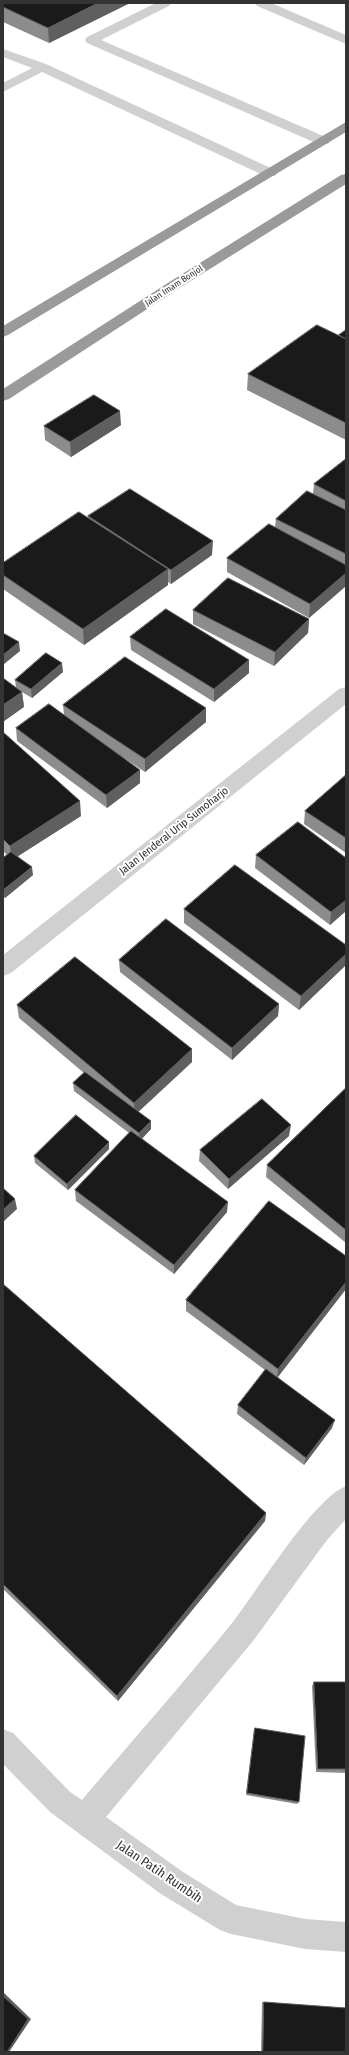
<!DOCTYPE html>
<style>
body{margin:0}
#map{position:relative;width:349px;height:2055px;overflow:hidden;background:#fff;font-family:"Fira Sans Condensed",sans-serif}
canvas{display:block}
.frame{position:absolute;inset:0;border:4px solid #333;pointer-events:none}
</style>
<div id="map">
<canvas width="349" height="2055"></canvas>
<div class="frame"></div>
</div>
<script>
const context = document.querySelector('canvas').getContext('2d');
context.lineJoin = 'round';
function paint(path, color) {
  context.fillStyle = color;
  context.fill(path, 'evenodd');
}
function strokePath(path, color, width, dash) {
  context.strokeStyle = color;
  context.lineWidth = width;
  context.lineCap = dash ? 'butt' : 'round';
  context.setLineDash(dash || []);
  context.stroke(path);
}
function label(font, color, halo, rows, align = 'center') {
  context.font = font + ' "Fira Sans Condensed",sans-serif';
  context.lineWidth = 4;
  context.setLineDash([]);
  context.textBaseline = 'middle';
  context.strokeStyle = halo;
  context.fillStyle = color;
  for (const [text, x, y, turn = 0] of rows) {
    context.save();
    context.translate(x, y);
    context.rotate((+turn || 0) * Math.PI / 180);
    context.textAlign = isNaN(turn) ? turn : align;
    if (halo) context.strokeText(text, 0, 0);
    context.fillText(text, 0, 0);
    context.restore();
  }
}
const minor = new Path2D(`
 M156,3H171L169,6L101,40L328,138L330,141L328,144H318L87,43L85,40L87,37Z
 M255,3H271L346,35V44L257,6Z
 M3,49L46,64L275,170L277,173L275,176H265L42,72L3,92V83L32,68L3,57Z
 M346,687V704L11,973L3,976V955L339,689Z
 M346,1486V1519L327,1540L253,1641L106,1817L183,1872L236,1905L305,1919L346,1922V1952L305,1949L231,1934L220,1930L161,1894L50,1812L3,1764V1729L13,1733L70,1792L82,1800C132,1741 184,1682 233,1622C258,1590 312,1500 346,1486Z`);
const highway = new Path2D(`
 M346,122V132L8,335L3,337V326Z
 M346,174V184L181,287L9,399L3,401V389L171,281L341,175Z`);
const wall = new Path2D(`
 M3,3H130L49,43L3,22Z
 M346,330V440L247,390L248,374L339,335Z
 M121,425L71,457L45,440L44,426Z
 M346,459V586L309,618L227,572V558L275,527L276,519L313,494L314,484Z
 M88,516L212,555L171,584L168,582V585L84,645L3,589V563L88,518Z
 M193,610L309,619L308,633L274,666L193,624Z
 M130,637L249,673L214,702L131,650Z
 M63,672L32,698L22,692L24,707L16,688L15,680Z
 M63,705L206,722L145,772L124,758L140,783L107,808L17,741L16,728L64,715Z
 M3,732L81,816L18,856L33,875L5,898L3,897V858L7,855L3,851Z
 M346,775V853L304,824L305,811Z
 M256,855L346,858V911L330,925L255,868Z
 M184,909L346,945V965L299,1010L184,923Z
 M119,960L279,1004L278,1016L232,1060L120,972Z
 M17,1005L192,1049V1062L138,1112L151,1129L142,1138L227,1212L174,1274L76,1201L75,1190L129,1133L74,1091L73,1083L84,1073L19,1018Z
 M346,1088V1243L266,1177L267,1165Z
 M289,1136L228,1189L199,1161L200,1150Z
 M109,1142V1149L68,1190L35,1163L34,1156Z
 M346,1256V1289L278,1377L332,1428L304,1465L237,1414L238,1405L265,1370L186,1311V1300Z
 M3,1285L266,1513L265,1521L118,1701L3,1589Z
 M314,1682H346V1773L316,1772L312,1686Z
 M255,1728L299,1802L297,1804L246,1795L254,1731Z
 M262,2002L346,2008V2052H261Z`);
const shadedWall = new Path2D(`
 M98,3H130L49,43L48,28Z
 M120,411L121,425L71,457L70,442Z
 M213,541L212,555L171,584V570Z
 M168,569V585L84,645L83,629Z
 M346,573V586L309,618L310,604Z
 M309,619L308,633L274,666L275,652Z
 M19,642L20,651L3,665V655Z
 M249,660V673L214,702V689Z
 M62,663L63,672L32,698L31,689Z
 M22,692L24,707L3,722V705Z
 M206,708V722L145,772V759Z
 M140,770V783L107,808L106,795Z
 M80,801L81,816L12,860L10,846Z
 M32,867L33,875L5,898L3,890Z
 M346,900V911L330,925L331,912Z
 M346,954V965L299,1010L301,996Z
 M279,1004L278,1016L232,1060V1048Z
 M192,1049V1062L135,1115L134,1103Z
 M151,1121V1129L140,1141L139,1133Z
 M291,1125L289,1136L228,1189L229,1179Z
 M109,1142V1149L68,1190L67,1184Z
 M15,1199L17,1209L3,1222V1210Z
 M228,1202L227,1212L174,1274V1265Z
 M346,1282V1289L277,1378L278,1369Z
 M335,1420L332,1428L304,1465L306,1458Z
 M266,1513L265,1521L118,1701L117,1696Z
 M3,1992L31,2019L9,2052H7Z`);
const building = new Path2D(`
 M3,3H98L48,28L3,7Z
 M317,325L346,339V423L248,374Z
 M346,330V339L339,335Z
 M94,395L120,411L70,442L44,426Z
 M346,459V501L314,484Z
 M130,489L213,541L171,570L88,516Z
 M307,491L346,510V554L276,519Z
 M79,512L168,569L83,629L3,575V563Z
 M269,524L346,565V573L310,604L227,558Z
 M228,578L309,619L275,652L193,610Z
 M166,609L249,660L214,689L130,637Z
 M3,633L19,642L3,655Z
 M46,653L62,663L31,689L15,680Z
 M125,657L206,708L145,759L63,705Z
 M3,678L22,692L3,705Z
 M49,704L140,770L106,795L16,728Z
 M3,732L80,801L10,846L3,839Z
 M346,775V838L305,811Z
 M298,822L346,858V900L331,912L256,855Z
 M11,852L32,867L3,890V858Z
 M235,865L346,945V954L301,996L184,909Z
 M166,919L279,1004L232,1048L119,960Z
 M75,957L192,1049L134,1103L17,1005Z
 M85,1072L151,1121L139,1133L73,1083Z
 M346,1088V1230L267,1165Z
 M262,1099L291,1125L229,1179L200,1150Z
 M76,1115L109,1142L67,1184L34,1156Z
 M131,1131L228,1202L174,1265L75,1190Z
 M3,1188L15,1199L3,1210Z
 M269,1201L346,1256V1282L278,1369L186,1300Z
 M3,1284L266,1513L117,1696L3,1584Z
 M266,1369L335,1420L306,1458L238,1405Z
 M314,1682H346V1769H318Z
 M255,1728L305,1736L299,1802L247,1793Z
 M3,1996L28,2019L7,2052H3Z
 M264,2002L346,2008V2052H263Z`);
const farStreetnames = [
 ["Jalan Imam Bonjol",174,286,-33]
];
const streetNames = [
 ["Jalan Jenderal Urip Sumoharjo",174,831,-38]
];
const nearStreetnames = [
 ["Jalan Patih Rumbih",159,1872,34]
];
paint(minor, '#d0d0d0');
paint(highway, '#9a9a9a');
paint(wall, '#8c8c8c');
paint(shadedWall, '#5f5f5f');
paint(building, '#1a1a1a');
strokePath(building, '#5f5f5f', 1);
label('9px', '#333', '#fff', farStreetnames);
label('11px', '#333', '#fff', streetNames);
label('13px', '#333', '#fff', nearStreetnames);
</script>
